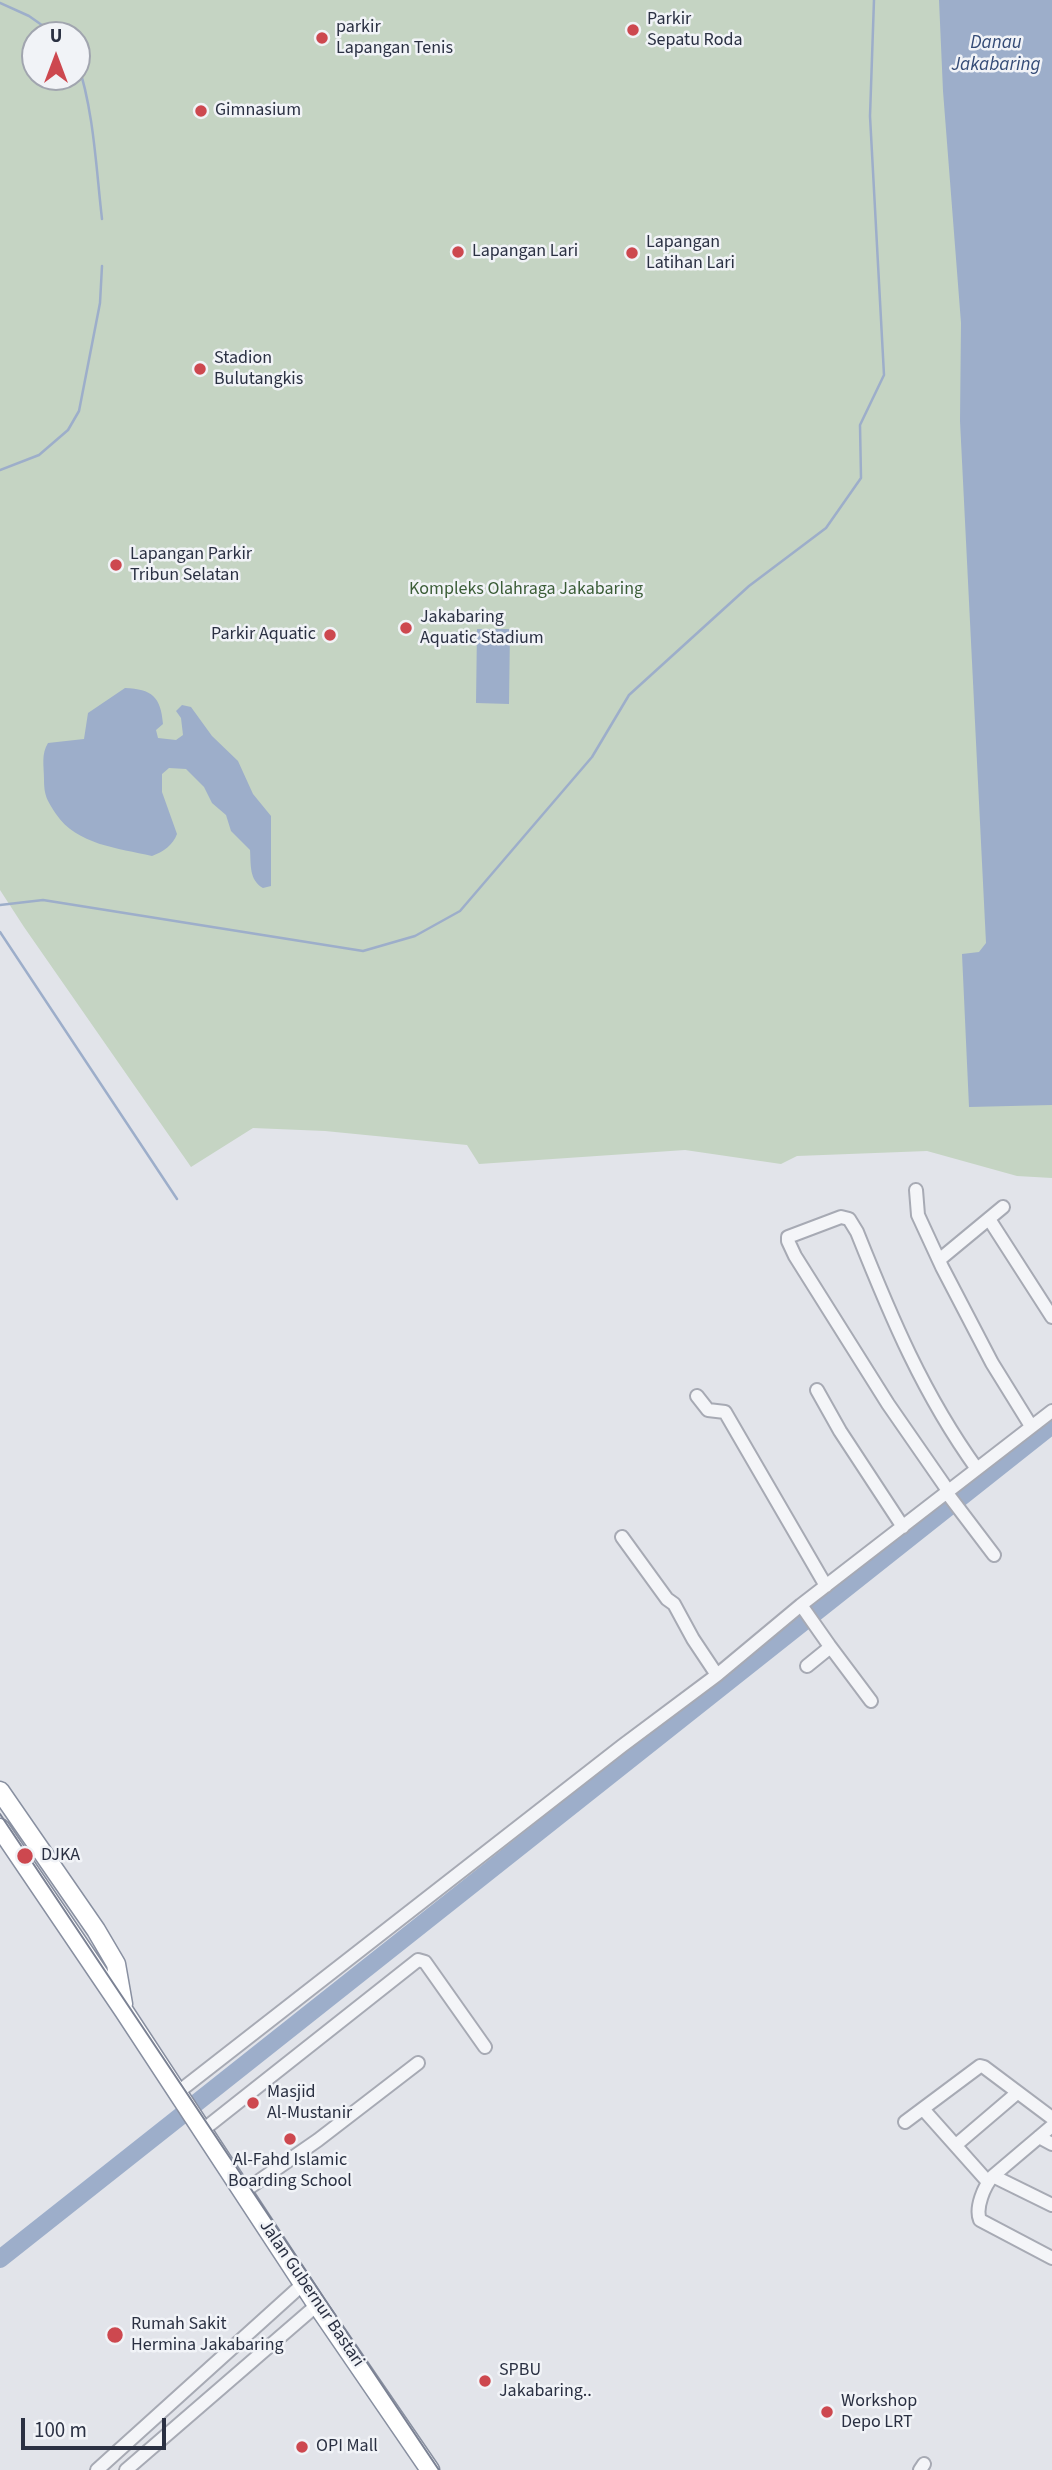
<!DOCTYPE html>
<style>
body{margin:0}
#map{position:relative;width:1052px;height:2470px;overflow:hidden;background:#e2e4ea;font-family:"Source Sans 3",sans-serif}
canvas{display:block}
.north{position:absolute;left:21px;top:21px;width:70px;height:70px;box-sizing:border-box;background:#f1f3f7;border:2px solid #a1a5af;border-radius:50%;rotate:0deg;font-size:19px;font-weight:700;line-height:28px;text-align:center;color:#2a3042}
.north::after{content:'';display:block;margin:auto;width:24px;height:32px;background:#cd484f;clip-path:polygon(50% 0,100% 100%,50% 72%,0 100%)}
.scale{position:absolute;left:21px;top:2418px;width:145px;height:32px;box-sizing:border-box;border:4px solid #2a3042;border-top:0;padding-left:9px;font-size:21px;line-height:24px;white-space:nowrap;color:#2a3042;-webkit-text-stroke:5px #f1f3f7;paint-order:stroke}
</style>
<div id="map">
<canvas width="1052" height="2470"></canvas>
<div class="north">U</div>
<div class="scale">100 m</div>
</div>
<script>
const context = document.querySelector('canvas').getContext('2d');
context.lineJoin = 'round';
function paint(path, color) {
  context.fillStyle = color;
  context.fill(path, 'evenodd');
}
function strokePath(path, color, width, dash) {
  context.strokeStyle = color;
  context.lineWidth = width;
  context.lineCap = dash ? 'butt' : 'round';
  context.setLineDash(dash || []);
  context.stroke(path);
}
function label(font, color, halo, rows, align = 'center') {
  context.font = font + ' "Source Sans 3",sans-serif';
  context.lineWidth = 5;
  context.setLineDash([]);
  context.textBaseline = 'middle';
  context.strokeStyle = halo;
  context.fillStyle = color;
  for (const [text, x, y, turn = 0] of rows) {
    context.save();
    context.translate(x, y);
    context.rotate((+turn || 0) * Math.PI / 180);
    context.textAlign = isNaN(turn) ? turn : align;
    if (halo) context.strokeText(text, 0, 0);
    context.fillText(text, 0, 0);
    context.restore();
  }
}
const green = new Path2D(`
 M0,0H1052V1178L1017,1176L927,1151L797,1156L781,1164L685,1150L479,1164L467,1145L325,1131L253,1128L191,1167L24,927L0,890ZM35,35H77V77H35Z`);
const water = new Path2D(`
 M939,0H1052V1105L969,1107L962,954L979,952L986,943L960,421L961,323L943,91Z
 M477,629H510L509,704L476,703Z
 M125,688C152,689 161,697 163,724L156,730L158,738L176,740L183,735L181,718L176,711L182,705L191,707L212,736L238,761L253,794L271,816V886L263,888C249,880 251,865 250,850L231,831L226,815L212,803L204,787L186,769L169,768L162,774V792L177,834C173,845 163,852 152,856C118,848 77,845 56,814C47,800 44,796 44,779C44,766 41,754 48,743L84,739L88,713Z`);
const stream = new Path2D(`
 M0,3L29,16L56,35
 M77,61C94,111 96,168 102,219
 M0,470L39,455L68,430L79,411L100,303L102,266
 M0,905L43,900L363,951L415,936L460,911L592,757L629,695L749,586L826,528L861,478L860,425L884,375L870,116L874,0
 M0,932L177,1199`);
const river = new Path2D(`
 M195,2104L1052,1425
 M0,2259L182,2115`);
const minor = new Path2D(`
 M916,1190L918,1215L942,1267L992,1363L1031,1426
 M989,1219L1052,1317
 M939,1260L1003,1207
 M817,1390L840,1431L903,1527
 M697,1396L708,1410L725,1412L826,1586
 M949,1492L888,1404L795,1256L788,1241V1237L841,1217L849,1219L857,1232C891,1317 923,1394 977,1469
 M947,1493L994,1555
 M622,1537L667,1599L674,1604L693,1639L717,1675
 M801,1605L829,1645L828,1649L807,1666
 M829,1645L871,1701
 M177,2093L622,1746L717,1675L801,1605L1052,1411
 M923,2109L988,2182
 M905,2122L980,2066L984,2067L1052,2118
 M203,2130L418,1960L425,1962L485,2047
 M1039,2137L1052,2144
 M956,2145L1017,2093
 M993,2176L1052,2126
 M243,2192L318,2140L418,2063
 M1052,2205L993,2176C984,2186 975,2208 980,2220L1052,2258
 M97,2470L303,2284
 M126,2470L317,2305
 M920,2470L924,2464`);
const highway = new Path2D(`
 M0,1791L96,1930L116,1964L123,2004
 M0,1828L124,2011L317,2305L430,2470`);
const tram = new Path2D(`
 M0,1814L439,2470`);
const markers = [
 [633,30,7,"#cd484f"],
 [322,38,7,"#cd484f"],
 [201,111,7,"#cd484f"],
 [458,252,7,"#cd484f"],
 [632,253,7,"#cd484f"],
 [200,369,7,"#cd484f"],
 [116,565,7,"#cd484f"],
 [406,628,7,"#cd484f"],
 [330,635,7,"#cd484f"],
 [25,1856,9,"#cd484f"],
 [253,2103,7,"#cd484f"],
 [290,2139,7,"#cd484f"],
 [115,2335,9,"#cd484f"],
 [485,2381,7,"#cd484f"],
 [827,2412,7,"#cd484f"],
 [302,2447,7,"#cd484f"]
];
const poiNames = [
 ["Parkir",647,20],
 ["Sepatu Roda",647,41],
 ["parkir",336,28],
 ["Lapangan Tenis",336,49],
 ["Gimnasium",215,111],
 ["Lapangan",646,243],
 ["Latihan Lari",646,264],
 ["Lapangan Lari",472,252],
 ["Stadion",214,359],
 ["Bulutangkis",214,380],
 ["Lapangan Parkir",130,555],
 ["Tribun Selatan",130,576],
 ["Jakabaring",420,618],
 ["Aquatic Stadium",420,639],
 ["Parkir Aquatic",316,635,"right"],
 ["DJKA",41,1856],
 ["Masjid",267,2093],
 ["Al-Mustanir",267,2114],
 ["Al-Fahd Islamic",290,2161,"center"],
 ["Boarding School",290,2182,"center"],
 ["Rumah Sakit",131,2325],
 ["Hermina Jakabaring",131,2346],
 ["SPBU",499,2371],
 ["Jakabaring..",499,2392],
 ["Workshop",841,2402],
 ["Depo LRT",841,2423],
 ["OPI Mall",316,2447]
];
const parkNames = [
 ["Kompleks Olahraga Jakabaring",526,590]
];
const streetNames = [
 ["Jalan Gubernur Bastari",311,2294,56]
];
const waterNames = [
 ["Danau",996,44],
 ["Jakabaring",996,66]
];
paint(green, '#c5d4c3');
paint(water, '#9daeca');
strokePath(stream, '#9daeca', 2.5);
strokePath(river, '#9daeca', 18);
strokePath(minor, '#a7aab4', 16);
strokePath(highway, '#8990a1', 21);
strokePath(minor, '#f4f5f8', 12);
strokePath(highway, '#fff', 18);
strokePath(tram, '#7b8294', 2);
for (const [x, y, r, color] of markers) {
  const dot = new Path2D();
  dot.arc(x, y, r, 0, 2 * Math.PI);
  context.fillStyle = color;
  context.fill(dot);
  strokePath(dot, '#f1f3f7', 2.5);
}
label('18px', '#2a3042', '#f1f3f7', poiNames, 'left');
label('18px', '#3b5d37', '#f1f3f7', parkNames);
label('18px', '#2a3042', '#f1f3f7', streetNames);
label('italic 19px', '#344b76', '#f1f3f7', waterNames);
</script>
